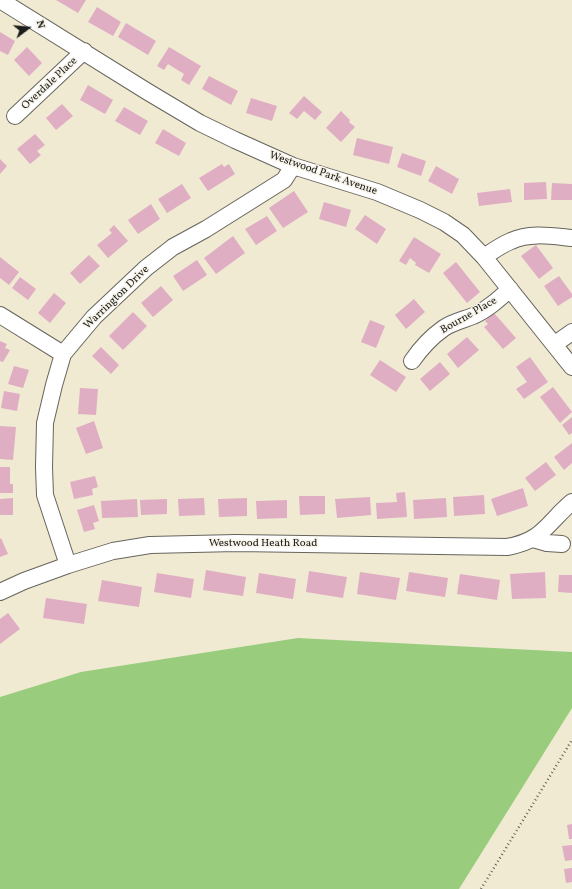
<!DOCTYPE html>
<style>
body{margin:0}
#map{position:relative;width:572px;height:889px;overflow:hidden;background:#f0ead3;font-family:Vollkorn,serif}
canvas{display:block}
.north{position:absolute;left:8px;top:8px;width:40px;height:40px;-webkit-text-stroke:3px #f7f3e8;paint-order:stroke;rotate:74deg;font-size:11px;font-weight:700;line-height:16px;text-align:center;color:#1c1c1c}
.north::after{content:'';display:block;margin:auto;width:14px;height:18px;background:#1c1c1c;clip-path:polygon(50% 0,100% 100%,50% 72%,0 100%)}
</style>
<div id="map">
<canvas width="572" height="889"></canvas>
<div class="north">N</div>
</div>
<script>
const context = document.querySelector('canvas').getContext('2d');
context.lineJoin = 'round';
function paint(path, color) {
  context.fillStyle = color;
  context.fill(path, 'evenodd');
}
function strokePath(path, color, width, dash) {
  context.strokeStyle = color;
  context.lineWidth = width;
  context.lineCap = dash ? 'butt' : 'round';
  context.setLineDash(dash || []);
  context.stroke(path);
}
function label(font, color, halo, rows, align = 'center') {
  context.font = font + ' Vollkorn,serif';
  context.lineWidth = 3;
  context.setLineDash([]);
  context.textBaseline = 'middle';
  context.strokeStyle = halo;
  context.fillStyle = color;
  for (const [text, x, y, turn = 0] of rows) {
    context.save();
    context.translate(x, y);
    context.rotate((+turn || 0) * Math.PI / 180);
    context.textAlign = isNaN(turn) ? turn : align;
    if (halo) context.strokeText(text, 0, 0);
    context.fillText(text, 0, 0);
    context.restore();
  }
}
const green = new Path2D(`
 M298,638L572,652V708L459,889H0V697L81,672Z`);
const building = new Path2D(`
 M56,0H86L78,13Z
 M97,7L121,22L113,36L88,22Z
 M126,23L156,41L148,55L118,37Z
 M0,32L15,41L8,55L0,51Z
 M27,47L42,63L29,76L14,60Z
 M169,47L201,66L189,85L181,80L184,74L168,64L164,70L157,66Z
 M209,76L238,91L231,105L202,89Z
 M88,85L113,100L105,114L80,100Z
 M304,96L322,112L315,120L304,111L297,119L289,113Z
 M251,98L277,106L272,121L246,113Z
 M62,104L73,116L56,130L46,118Z
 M124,107L148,121L140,135L115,121Z
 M341,111L350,120L349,122L355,127L341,142L326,128Z
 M163,129L186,143L179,156L155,143Z
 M35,134L45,145L37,151L41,155L30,164L17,149Z
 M357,138L393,147L389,164L353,155Z
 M402,153L426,161L421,176L397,167Z
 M0,159L7,166L0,174Z
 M222,164L224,167L229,164L235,174L208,191L199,178Z
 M436,166L459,179L452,194L428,181Z
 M546,182L547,199L524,200V183Z
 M552,183L572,184V200H551Z
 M182,184L191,198L167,213L158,199Z
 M510,189L512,202L479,206L477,193Z
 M294,191L308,212L283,228L269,208Z
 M324,202L351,210L346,227L319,219Z
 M151,204L160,219L138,234L128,220Z
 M365,215L386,229L377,244L355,229Z
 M267,216L277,231L256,245L245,229Z
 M114,225L128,241L108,258L97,245L112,233L109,230Z
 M233,236L245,253L216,274L204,258Z
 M414,237L441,254L429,273L415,265L416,263L410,258L406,265L399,261Z
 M536,245L553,268L539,279L521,256Z
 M89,255L100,266L80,284L70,273Z
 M0,257L19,272L9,285L0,278Z
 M197,260L207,275L183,291L173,276Z
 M456,262L480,292L467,303L443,273Z
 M559,276L572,294V297L558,306L544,286Z
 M20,277L36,289L28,300L12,288Z
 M161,286L173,300L153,317L141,303Z
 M54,293L66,303L50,323L38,313Z
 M414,299L425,312L406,329L395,315Z
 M133,312L147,326L123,350L109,336Z
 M494,313L516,338L503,349L484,327L488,324L485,321Z
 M370,320L385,326L376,348L361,342Z
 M467,337L479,350L458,368L447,354Z
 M0,341L7,344L5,348L10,350L3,362L0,361Z
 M101,347L119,365L111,374L92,356Z
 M530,357L548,382L524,399L516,389L527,382L516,367Z
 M380,360L406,377L396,392L370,375Z
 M440,362L450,374L430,391L420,379Z
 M14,366L29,370L23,388L8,384Z
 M553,387L572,412L560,423L540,397Z
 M80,388L98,389L96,415L78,414Z
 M4,391L20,394L17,411L1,408Z
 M572,417V433L569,435L562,425Z
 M94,421L103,448L86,454L76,428Z
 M0,426L16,427L13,460L0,459Z
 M572,443V463L564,470L554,457Z
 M546,462L556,475L535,491L525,478Z
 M0,467H10V484H13V493H0Z
 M95,476L98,487L92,489L93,495L74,499L70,482Z
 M523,488L528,506L497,516L491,499Z
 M405,492L407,517L377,519L376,503L397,502L396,493Z
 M484,495L485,514L454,516L453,497Z
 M299,496H325V514L300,515Z
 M370,497L371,515L337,518L335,499Z
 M13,498V515H0V499Z
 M204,498L205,515L179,516L178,499Z
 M247,498V516L219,517L218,499Z
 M446,498L447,517L414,519L413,500Z
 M137,499L138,517L102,518L101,501Z
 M167,499V514L141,515L140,500Z
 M287,500V518L257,519L256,501Z
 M94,505L99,521L93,523L95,529L84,532L77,510Z
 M1,538L8,554L0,557V539Z
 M206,570L246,577L243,596L203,590Z
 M309,571L347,577L343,598L306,592Z
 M360,572L400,578L396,600L357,594Z
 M409,572L448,578L445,597L406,591Z
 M545,572L546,598L512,599L510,574Z
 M157,573L194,579L191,598L154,592Z
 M259,573L296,579L293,599L256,593Z
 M460,574L500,580L497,600L457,594Z
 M559,575H572V593L558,592Z
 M102,580L142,587L139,607L98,601Z
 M46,598L87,604L84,624L43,618Z
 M8,613L20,629L0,644V619Z
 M572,824V839H569L567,825Z
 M572,845V860L565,861L562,846Z
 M572,868V882L566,883L564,869Z`);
const path = new Path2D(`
 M481,889L572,740`);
const street = new Path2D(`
 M0,0L148,92L200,123L235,140L293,166L377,192L420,210L444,222L463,235L484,257L572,367
 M15,116L84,51
 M484,257C493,251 501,245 511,241C530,232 552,236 572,238
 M0,315L63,354
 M555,344L572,332
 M412,361C421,348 431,337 444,328C453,322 463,320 473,316C487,310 499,299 510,289
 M533,539L547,543L562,544
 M68,565L45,495L44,467L45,423L54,385L63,354L94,317L146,268L173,247L206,229L284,180L293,166
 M0,592L24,581L68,565L113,551L150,545L236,543L507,547C543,541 547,523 572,502`);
const streetNames = [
 ["Overdale Place",50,84,-43],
 ["Westwood Park Avenue",323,174,19],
 ["Warrington Drive",117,298,-44],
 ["Bourne Place",469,316,-30],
 ["Westwood Heath Road",263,544]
];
paint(green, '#99cd7d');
paint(building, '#dfaec3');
strokePath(street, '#66645c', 18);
strokePath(path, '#66645c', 2.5, [1, 3]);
strokePath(street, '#fff', 16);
label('11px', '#1c1c1c', '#f7f3e8', streetNames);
</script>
